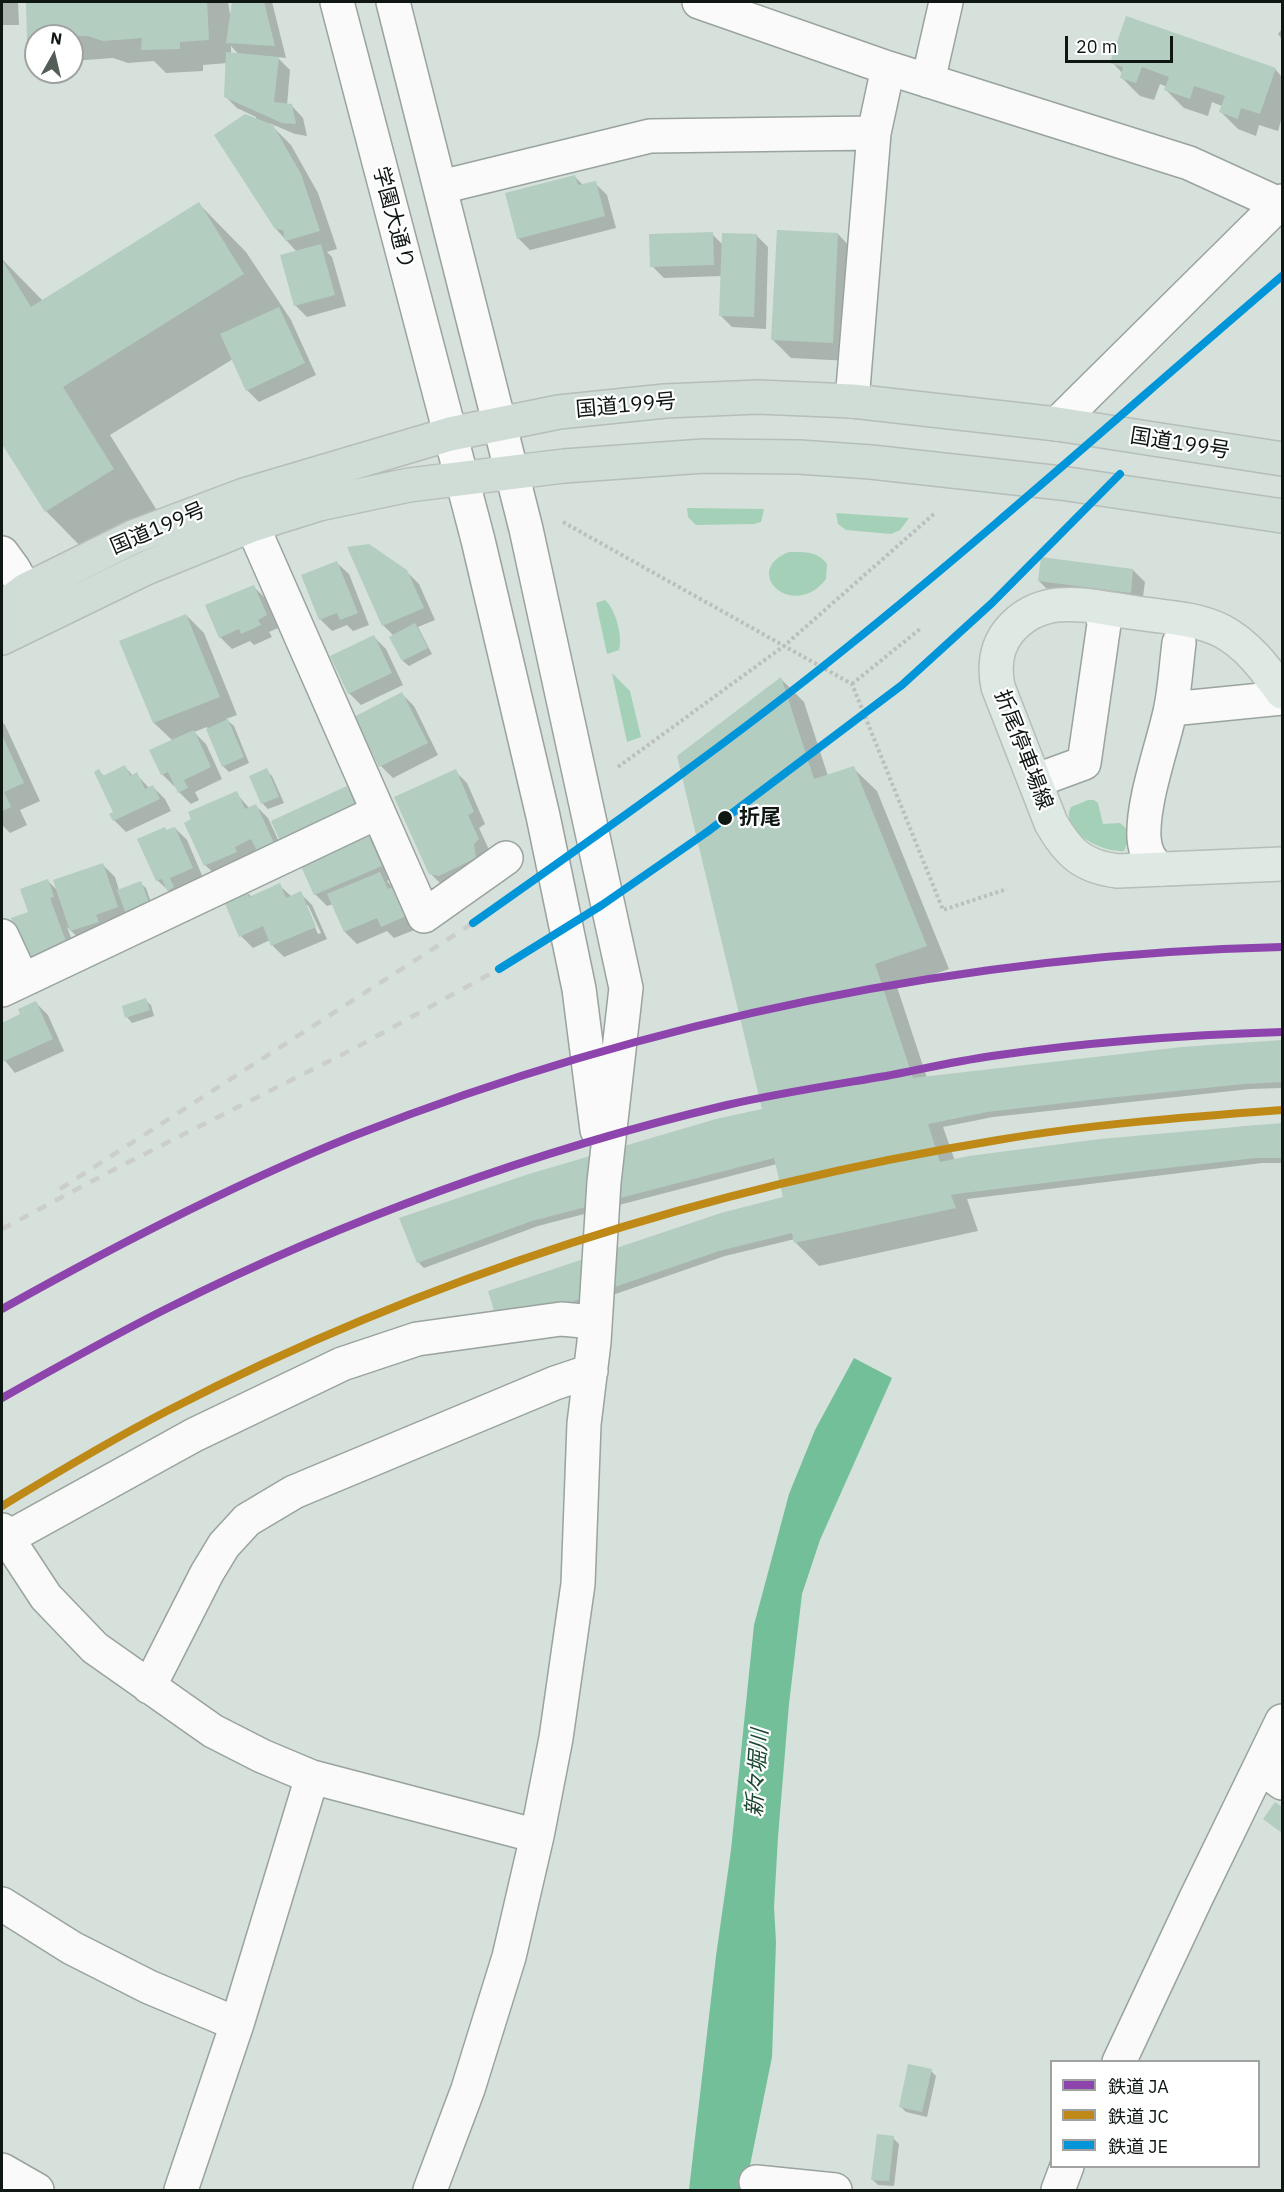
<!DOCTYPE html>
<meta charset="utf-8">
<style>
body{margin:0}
#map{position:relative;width:1284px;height:2192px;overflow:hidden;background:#d5e1da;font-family:"IBM Plex Sans","Noto Sans JP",sans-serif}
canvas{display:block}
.frame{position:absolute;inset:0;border:3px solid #0f1713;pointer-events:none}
.legend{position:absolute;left:1050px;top:2060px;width:210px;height:108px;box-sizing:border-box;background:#fff;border:2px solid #9fa2a1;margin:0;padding:8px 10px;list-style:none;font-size:18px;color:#0f1713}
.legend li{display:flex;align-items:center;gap:12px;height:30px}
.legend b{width:30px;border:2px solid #9fa2a1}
.north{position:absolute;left:24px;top:24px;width:60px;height:60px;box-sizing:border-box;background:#fff;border:2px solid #9fa2a1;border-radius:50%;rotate:8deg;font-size:16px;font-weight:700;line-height:24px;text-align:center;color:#0f1713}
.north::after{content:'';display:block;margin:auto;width:21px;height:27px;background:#545e59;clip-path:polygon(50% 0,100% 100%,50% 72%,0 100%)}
.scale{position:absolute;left:1065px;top:36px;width:108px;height:27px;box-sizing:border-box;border:3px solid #0f1713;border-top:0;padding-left:8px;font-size:18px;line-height:21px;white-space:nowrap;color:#0f1713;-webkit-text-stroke:4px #fff;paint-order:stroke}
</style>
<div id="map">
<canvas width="1284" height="2192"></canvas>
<div class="frame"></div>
<ul class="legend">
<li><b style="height:8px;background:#8e44ad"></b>鉄道 JA</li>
<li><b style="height:8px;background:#bf8917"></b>鉄道 JC</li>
<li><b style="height:8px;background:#0095d9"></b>鉄道 JE</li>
</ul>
<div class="north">N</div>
<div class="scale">20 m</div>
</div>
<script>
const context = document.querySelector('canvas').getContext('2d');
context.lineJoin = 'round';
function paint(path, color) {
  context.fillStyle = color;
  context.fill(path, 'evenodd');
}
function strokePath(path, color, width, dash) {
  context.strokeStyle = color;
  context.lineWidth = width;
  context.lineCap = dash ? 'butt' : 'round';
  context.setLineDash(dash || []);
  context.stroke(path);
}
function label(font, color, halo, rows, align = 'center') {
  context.font = font + ' "IBM Plex Sans","Noto Sans JP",sans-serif';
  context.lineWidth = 4.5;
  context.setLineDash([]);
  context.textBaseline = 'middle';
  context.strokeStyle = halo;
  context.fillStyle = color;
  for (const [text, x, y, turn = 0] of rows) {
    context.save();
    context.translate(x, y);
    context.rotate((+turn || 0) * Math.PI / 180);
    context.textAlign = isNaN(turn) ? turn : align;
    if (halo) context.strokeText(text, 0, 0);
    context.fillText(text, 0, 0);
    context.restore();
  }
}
const green = new Path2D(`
 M687,508L764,509L761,522L754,524L696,525L688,517Z
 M836,513L909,518L900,530L891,534L846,530L838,524Z
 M789,552C804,552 818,551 827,564L826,579C793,622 740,571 789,552Z
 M605,600C616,609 623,638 619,650L607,654L596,603Z
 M612,673L630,691L641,737L627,742Z
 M1088,800H1094L1098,803L1103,824L1120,823L1128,830V841L1124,851C1103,853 1059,831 1071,807Z`);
const water = new Path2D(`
 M854,1358L892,1378L820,1540L802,1594L789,1704L778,1837L774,1907L776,1942L772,2057L745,2190H689L716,1956L731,1850L754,1625L789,1494L815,1430Z`);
const shadow = new Path2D(`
 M2,2H18L19,25H2Z
 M27,2H228L231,20L234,2H272L286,58L277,57L290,70L287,105H291L303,118L307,136L295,134L269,123L291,145L318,193L337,249L327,252L332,257L346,306L307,317L295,305L297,252L276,229L256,117L237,108L225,96L227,63L203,65V71L166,73L154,61L128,63L113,58L72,61V36H36V46L29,39ZM231,46L239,55L231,54Z
 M1282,29V39L1278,34Z
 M1112,62L1275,69L1282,77V117L1278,131L1259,125L1256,136L1238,129L1221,112L1222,106L1212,102L1208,116L1184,108L1166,90L1167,87L1160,84L1154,100L1140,96L1122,78L1123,74Z
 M575,177L583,185L595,183L607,195L616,228L530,250L518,238Z
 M199,204L246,252L291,320L316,375L259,402L247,390L233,359L110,435L161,517L93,559L46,511L2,442V259L43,301Z
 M712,234L723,245L756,235L768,247L766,329L732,327L720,315L722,276L664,278L652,266Z
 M838,234L855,252L850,361L791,358L773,340Z
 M337,563L349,574L369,625L353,631L347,625L332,631L320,619Z
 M1133,570L1145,582L1142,604L1051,593L1039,581Z
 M406,571L419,584L435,620L418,627L432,654L409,666L403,661L391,637L394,636L383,625Z
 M253,586L265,598L278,628L269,632L272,637L254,645L250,641L232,649L220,637Z
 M186,615L204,633L237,715L226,719L234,726L249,763L229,772L223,766L207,727L194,732L206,744L222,779L195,792L199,800L191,804L179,792L176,786H174L162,774L173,741L154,723Z
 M374,637L386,649L403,685L361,705L349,693Z
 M781,679L804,702L828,776L853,768L877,791L949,969L897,987L927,1078L1183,1049L1282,1042V1088L1250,1089L993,1117L943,1127L955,1161L1246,1126L1282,1124V1163H1262L967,1199L978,1231L819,1266L796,1243L795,1239L725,1256L506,1332L785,1198L777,1164L538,1226L424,1268L419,1263L401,1219L764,1110Z
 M402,694L414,706L438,755L393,778L381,766Z
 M2,722L5,725L40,801L20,810L27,825L10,833L2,825Z
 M125,767L133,776L136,774L150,789L153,787L165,799L171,811L126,832L114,820L115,813L99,771L105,777Z
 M266,770L272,776L284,803L268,809L263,804L251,777Z
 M455,771L467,783L485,824L479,828L490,852L442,885L430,873Z
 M347,788L359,800L368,820L294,853Z
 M236,793L250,809L256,806L268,818L286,857L218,877L206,866L186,823Z
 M175,828L187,840L204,880L181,902L157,880L167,832Z
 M368,836L380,848L393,878L387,881L405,901L417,929L394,938L387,931L357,944L345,932L333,904L327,906L315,894Z
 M103,865L115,877L119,890L140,883L146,888L154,911L83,942L67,927L78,956L39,969L27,957L30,912L47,880L58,891Z
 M279,885L292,897L300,893L312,905L327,939L284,957L272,945L270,940L253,948L241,936L245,891L252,897ZM305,905H308L321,933L318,934Z
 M145,1000L151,1005L154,1016L132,1023L127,1017Z
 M36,1003L48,1015L64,1051L15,1073L2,1057V1025L22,1015Z
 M931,2071L936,2076L927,2117L906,2112L900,2106Z
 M893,2138L899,2144L894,2186L878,2185L872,2179Z`);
const building = new Path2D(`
 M26,2H207L209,40L180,42V49L141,50L142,38L103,41L88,36H36V39L27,40Z
 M232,2H264L275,46L226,43Z
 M1126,16L1276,68L1260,114L1241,108L1238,119L1219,112L1225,96L1194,86L1190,99L1164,90L1169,77L1142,67L1136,83L1120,78L1123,67L1110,63Z
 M226,52L279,57L274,102L292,104L296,124L282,123L224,97Z
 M245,114L273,125L301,174L320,231L285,241L283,230L275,229L214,135Z
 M575,175L578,185L596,181L605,216L517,239L505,193Z
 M199,202L244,274L63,387L114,469L45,512L2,444V260L31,307Z
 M777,230L838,233L833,343L771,340Z
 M713,232L714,265L650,267L649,234Z
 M722,233L757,234L754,317L719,316Z
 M321,244L335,295L294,306L280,255Z
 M279,307L305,363L246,391L220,334Z
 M369,544L407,570L424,608L382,626L347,547Z
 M1041,557L1133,569L1131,593L1038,581Z
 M337,561L358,613L340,620L337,613L319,620L301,575Z
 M254,585L267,615L258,620L261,625L241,634L239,629L219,638L205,605Z
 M186,614L220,697L153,723L119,641Z
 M415,623L428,648L402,661L389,637Z
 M374,635L392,673L348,694L330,656Z
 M781,677L814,779L854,766L927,946L875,964L913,1078L1182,1047L1282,1040V1082L1244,1084L1098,1099L987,1112L928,1124L940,1162L969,1156L1100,1139L1282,1123V1158H1255L1149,1170L956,1194L951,1195L956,1208L794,1243L792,1233L719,1251L499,1327L488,1291L721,1213L783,1197L774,1158L532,1221L417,1263L399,1218L529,1174L716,1119L762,1109L677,756Z
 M402,692L428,743L379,767L354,717Z
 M228,719L244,757L222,767L206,729Z
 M194,730L211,767L184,780L188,788L178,793L168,772L161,775L149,750Z
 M2,735L24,783L4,792L11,807L2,811Z
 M125,765L130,776L137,772L145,789L153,785L160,799L113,821L109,814L113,812L94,772L99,769L103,776Z
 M267,768L279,797L261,804L249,776Z
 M456,769L474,812L468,815L479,839L474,844L476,858L439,876L429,874L394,797Z
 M347,786L357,808L280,841L271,821Z
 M237,791L245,809L256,804L275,845L258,853L251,839L235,847L237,852L204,866L184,823L191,819L188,812Z
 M165,827L166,830L175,827L193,868L170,878L174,887L167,891L162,879L156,881L137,839Z
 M368,835L382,866L314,895L300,864Z
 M103,863L118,907L96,915L99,922L70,931L53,880Z
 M380,872L388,889L393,887L406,916L381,927L377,918L344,932L327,894Z
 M48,879L54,897L50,898L67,944L26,958L11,918L28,912L20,889Z
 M141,881L150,905L126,914L117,890Z
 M280,883L286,898L301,891L316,927L271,946L263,926L239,937L223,899L246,889L249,897Z
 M146,998L150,1010L125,1018L122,1006Z
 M36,1001L53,1039L2,1062V1023L20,1014L18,1009Z
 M1275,1802L1282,1807V1833L1263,1819Z
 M908,2064L932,2069L922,2112L899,2107Z
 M877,2134L894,2136L889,2181L871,2180Z`);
const path = new Path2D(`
 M563,522L852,684L943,910L1007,889
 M852,684L920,629
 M618,767L784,646L935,513`);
const minor = new Path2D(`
 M337,2L478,540L543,816L579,989L597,1130
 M393,2L526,529L626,988L604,1182L594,1342L584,1424L578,1584L556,1738L537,1836L509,1957L468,2089L430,2190
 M699,2L888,68L1189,163L1279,204
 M928,81L946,2
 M441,187L650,136L874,133
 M852,401L874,133L888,68
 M1057,424L1282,201
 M252,525L424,916L506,858
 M2,553L13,568L40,615
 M1171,709L1282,698
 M1035,781L1084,763L1104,624L1102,613L1096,607
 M1161,869C1149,862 1145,851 1144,838C1142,802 1162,748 1170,712C1175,690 1176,666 1179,643
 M2,936L22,979
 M2,990L378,812
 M2,1530L46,1597L95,1648L213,1731L262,1756L312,1777L537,1836
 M2,1541L194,1435L342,1364L417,1339L561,1319L595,1322
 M149,1687L207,1573L224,1545L247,1520L294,1492L555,1383L591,1371
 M1260,1767L1282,1783
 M2,1904L72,1948L149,1987L237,2024
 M1119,2062L1196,1898L1282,1721
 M2,2170L37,2190
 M756,2182L835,2190
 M181,2190L237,2024L312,1777
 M1058,2190L1067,2166`);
const major = new Path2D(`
 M1282,692C1265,668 1248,645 1222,631C1196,618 1165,617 1137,613C1092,607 1043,590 1009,631C996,647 994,667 998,687L1051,823C1068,853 1083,867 1118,871L1282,864`);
const highway = new Path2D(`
 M2,608L26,590L133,537L244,495L450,434L559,412L665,401L758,397L852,401L1057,424L1282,459
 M2,638L146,568L252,525L319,504L409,485L564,466L704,456L799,457L871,462L1061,483L1282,516`);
const rail = new Path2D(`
 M60,1189L473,923
 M2,1229L115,1169L355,1048L499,969`);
const rail1 = new Path2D(`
 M2,1309C116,1245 232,1185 353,1136C647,1020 966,954 1282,947
 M2,1398C57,1367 112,1336 168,1308C343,1220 536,1150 727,1105C779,1093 833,1085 886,1076C922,1069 957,1061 992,1056C1088,1042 1185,1035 1282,1032`);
const rail2 = new Path2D(`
 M2,1506C56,1473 111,1440 167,1411C426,1277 710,1187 998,1140C1092,1124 1187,1117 1282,1110`);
const rail3 = new Path2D(`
 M473,923C599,834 726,745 846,648C995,528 1137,400 1282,276
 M499,969L602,905L707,832L902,685L992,603L1120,474`);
const markers = [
 [725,818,8,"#0f1713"]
];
const streetNames = [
 ["学園大通り",393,218,75],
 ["国道199号",626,406,-5],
 ["国道199号",1180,444,9],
 ["国道199号",158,529,-23],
 ["折尾停車場線",1023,750,69]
];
const stopNames = [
 ["折尾",739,818]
];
const waterNames = [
 ["新々堀川",758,1773,-86]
];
paint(green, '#a4d0b8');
paint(water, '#72bf9a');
paint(shadow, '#0003');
paint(building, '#b3cdc0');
strokePath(minor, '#9aa39e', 36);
strokePath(major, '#b7bdb9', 36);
strokePath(highway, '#b7bdb9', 36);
strokePath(path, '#bbbfbd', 4, [3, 3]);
strokePath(minor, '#f9faf9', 33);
strokePath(major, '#dfe9e4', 33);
strokePath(highway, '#cfddd6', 33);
strokePath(rail, '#cbcecc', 4.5, [10, 10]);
strokePath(rail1, '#8e44ad', 8);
strokePath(rail2, '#bf8917', 8);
strokePath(rail3, '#0095d9', 8);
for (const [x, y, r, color] of markers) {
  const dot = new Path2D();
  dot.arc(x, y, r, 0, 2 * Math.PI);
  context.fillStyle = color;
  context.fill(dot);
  strokePath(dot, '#fff', 2);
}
label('21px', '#0f1713', '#fff', streetNames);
label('bold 21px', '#0f1713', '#fff', stopNames, 'left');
label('italic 22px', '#1c4832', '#fff', waterNames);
</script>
